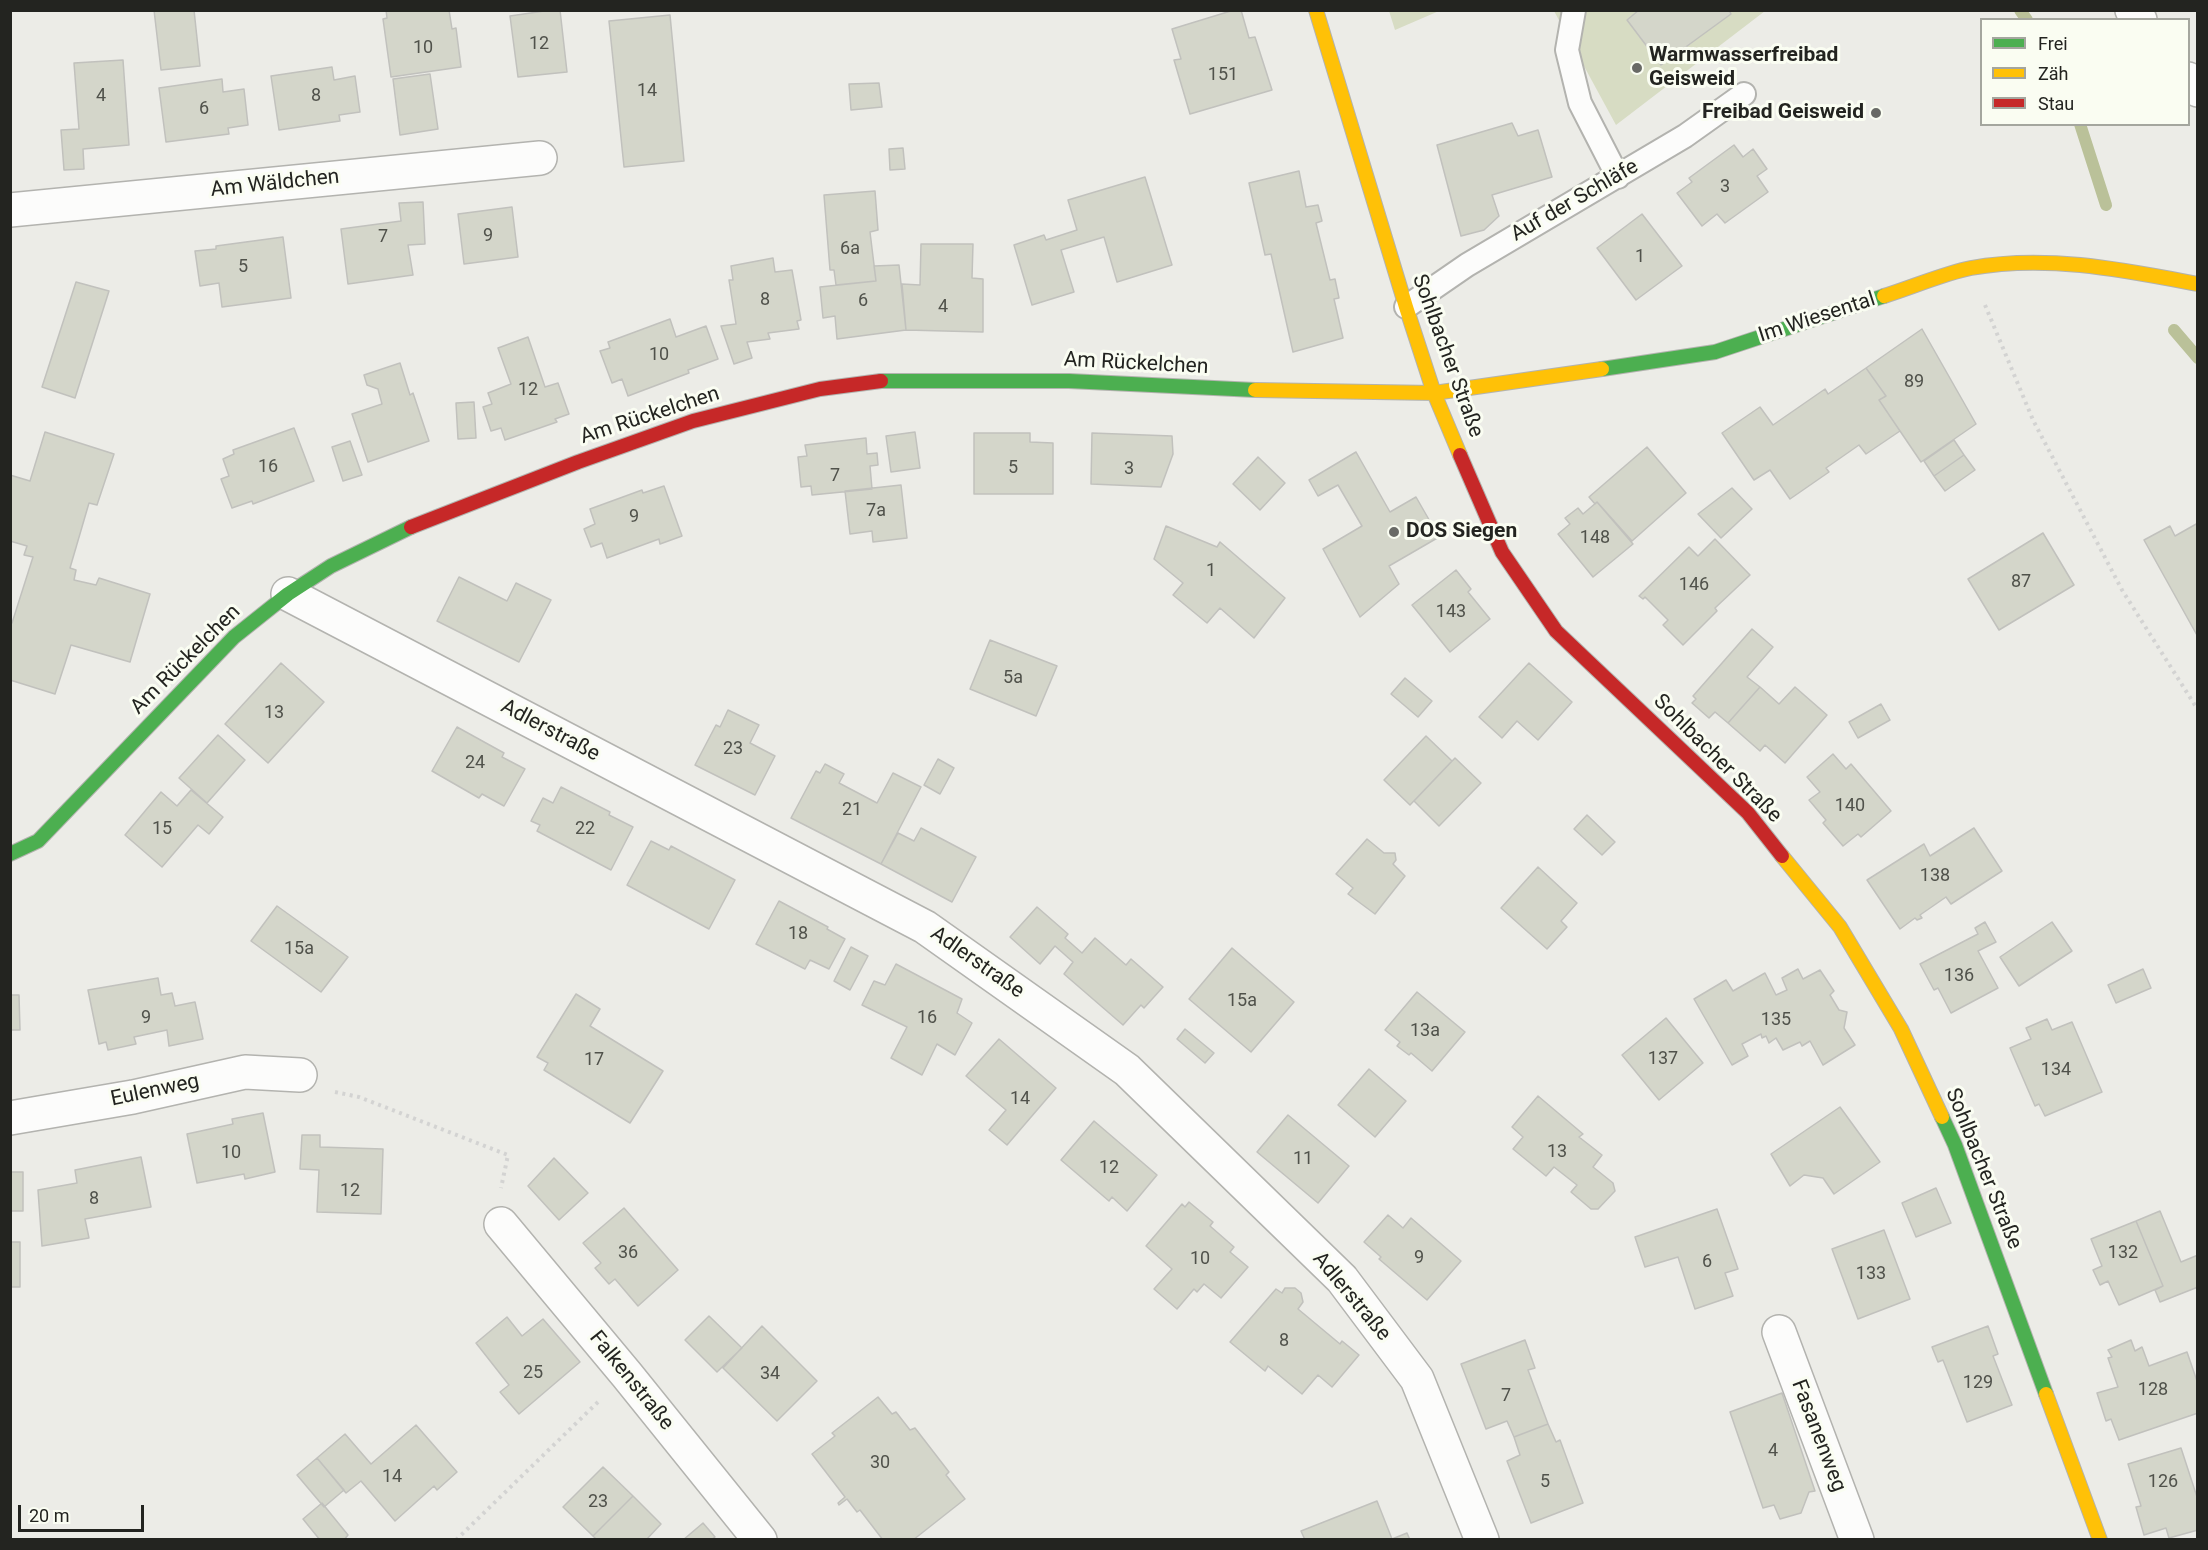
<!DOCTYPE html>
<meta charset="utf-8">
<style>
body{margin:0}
#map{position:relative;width:2208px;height:1550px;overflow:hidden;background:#ecece7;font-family:Roboto,sans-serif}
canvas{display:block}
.frame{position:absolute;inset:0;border:12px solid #232420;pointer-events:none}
.legend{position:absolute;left:1980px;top:18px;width:210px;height:108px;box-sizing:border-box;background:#fafdf2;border:2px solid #a4a69e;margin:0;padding:8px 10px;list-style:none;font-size:18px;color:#232420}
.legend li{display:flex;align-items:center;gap:12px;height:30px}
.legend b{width:30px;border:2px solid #a4a69e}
.scale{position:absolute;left:18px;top:1505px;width:126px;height:27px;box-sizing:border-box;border:3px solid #232420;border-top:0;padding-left:8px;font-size:18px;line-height:21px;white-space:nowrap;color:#232420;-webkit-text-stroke:4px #fafdf2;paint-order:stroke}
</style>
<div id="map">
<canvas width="2208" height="1550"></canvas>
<div class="frame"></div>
<ul class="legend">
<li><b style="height:8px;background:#4caf50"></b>Frei</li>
<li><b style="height:8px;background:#ffc107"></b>Zäh</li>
<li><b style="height:8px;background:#c62828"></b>Stau</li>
</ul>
<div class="scale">20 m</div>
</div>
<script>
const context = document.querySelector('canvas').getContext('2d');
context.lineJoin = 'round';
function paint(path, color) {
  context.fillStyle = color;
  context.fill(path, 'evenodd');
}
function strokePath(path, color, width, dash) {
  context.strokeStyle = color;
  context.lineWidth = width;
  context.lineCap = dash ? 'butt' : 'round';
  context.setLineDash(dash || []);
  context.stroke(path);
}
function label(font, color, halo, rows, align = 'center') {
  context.font = font + ' Roboto,sans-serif';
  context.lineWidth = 6;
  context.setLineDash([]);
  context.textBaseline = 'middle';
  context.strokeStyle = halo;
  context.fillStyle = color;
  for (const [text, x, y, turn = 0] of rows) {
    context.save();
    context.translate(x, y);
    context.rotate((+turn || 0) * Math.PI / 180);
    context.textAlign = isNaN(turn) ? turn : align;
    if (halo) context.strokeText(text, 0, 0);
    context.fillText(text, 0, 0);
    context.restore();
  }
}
const green = new Path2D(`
 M1389,11V10L1439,11L1395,30Z
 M1554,11H1765L1616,125Z`);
const stream = new Path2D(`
 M2020,10L2027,20
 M2080,124L2106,205
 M2174,330L2198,358`);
const building = new Path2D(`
 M154,10H194L200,66L161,70Z
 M386,10H449L452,29L456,28L461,67L391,77L383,19L387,18Z
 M551,10H560L567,72L518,77L510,16Z
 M1234,10H1241L1249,38L1255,37L1272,90L1190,114L1174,60L1181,59L1172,29Z
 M1639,10H1729L1731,14L1661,65L1627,20Z
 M670,15L684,161L624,167L609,21Z
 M123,60L129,145L83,149L84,169L64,170L61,130L79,129L74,63Z
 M332,67L334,80L355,76L360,112L339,115L340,121L279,130L271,76Z
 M430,74L438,129L400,135L393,79Z
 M222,79L223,92L244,89L248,125L228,128L229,134L166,142L159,88Z
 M879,83L882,107L851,110L849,84Z
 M1512,123L1518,136L1538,130L1552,177L1492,195L1499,216L1484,230L1461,236L1437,145Z
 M1734,145L1743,157L1753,149L1767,169L1757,176L1768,192L1725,223L1717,214L1702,226L1677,193L1692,182L1689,178Z
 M903,148L905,169L890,170L889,149Z
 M1299,171L1306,207L1318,205L1322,221L1316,223L1330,280L1335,279L1339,298L1334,299L1343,338L1293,352L1271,254L1265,255L1249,183Z
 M1145,177L1172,265L1117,282L1104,237L1061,250L1074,292L1032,305L1014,245L1044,235L1046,240L1077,230L1068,200Z
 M875,191L878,230L870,232L876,281L836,285L834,270H830L824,195Z
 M423,202L425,244L408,245L413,275L348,284L341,229L401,221L399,203Z
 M512,207L518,257L464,264L458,214Z
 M1642,214L1682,266L1636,300L1597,248Z
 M283,237L291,298L222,307L219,283L200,286L195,251L216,249V246Z
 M921,244H973L972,278L983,279V332L906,330L902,284L920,285Z
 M773,258L775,272L792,270L801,320L797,321L799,329L768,333L770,339L747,342L752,358L734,364L721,326L736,324L729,280H733L731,266Z
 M899,265L906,330L837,339L835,316L823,318L820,287L876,281L874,266Z
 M76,282L109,291L75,398L42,387Z
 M670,319L676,337L706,326L718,359L688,370L689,373L628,396L622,379L612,383L600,351L610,348L608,342Z
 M1922,329L1976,424L1921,462L1879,400L1886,396L1866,368Z
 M528,337L545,387L558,383L569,414L555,419L557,422L505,440L501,428L491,431L483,407L492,404L488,393L511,384L498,348Z
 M400,363L410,395L413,393L429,441L368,462L352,414L382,404L378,389L367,385L364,375Z
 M1866,368L1886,396L1879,400L1900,431L1866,454L1859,445L1826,468L1829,472L1790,499L1770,470L1754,480L1722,433L1760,407L1773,425L1825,389L1828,394Z
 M474,402L476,438L458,439L456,403Z
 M294,428L314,481L253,504L252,501L232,508L221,479L229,476L223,459L234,454L233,450Z
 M45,432L114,454L97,505L89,503L70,568L76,570L74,580L96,585L99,578L150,594L130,662L71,645L55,694L10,680V622L12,623L33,557L24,555L27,546L10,541V475L30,481Z
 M915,432L920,468L891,472L886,436Z
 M974,433H1030V442L1053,443V494H974Z
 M1092,433L1172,436L1173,454L1161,487L1091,484Z
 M866,438L867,454L877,453L878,465L870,466L872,489L812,495L811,486L801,487L798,457L807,456L805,445Z
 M1954,440L1964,455L1934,476L1924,461Z
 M350,441L362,475L343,481L332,447Z
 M1647,447L1686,493L1632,541L1597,502L1595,504L1589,497Z
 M1356,452L1390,512L1416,497L1439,537L1389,566L1399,584L1360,617L1323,549L1362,526L1338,485L1318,496L1309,480Z
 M1964,455L1975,470L1945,491L1934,476Z
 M1258,457L1285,483L1260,510L1233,484Z
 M901,485L907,538L873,542L872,531L850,534L845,491Z
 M664,486L682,536L660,544L659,539L607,558L602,543L591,547L584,529L595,524L590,509L642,490L643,493Z
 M1732,488L1752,509L1721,538L1698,514Z
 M1597,502L1633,544L1593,577L1558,534L1570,524L1565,518L1578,508L1583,514Z
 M2198,523V637L2144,540L2170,526L2175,536Z
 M1166,526L1217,547L1220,542L1285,598L1254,638L1220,608L1207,623L1173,595L1183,583L1154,559Z
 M2043,533L2074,585L1999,630L1968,579Z
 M1715,539L1750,575L1715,608L1717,611L1683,645L1663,625L1668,620L1645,597L1643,599L1639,596L1689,547L1698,556Z
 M1456,570L1471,589L1468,592L1490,619L1450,652L1412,605Z
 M459,577L507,601L516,583L551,600L519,662L437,621Z
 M1752,629L1773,647L1747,677L1760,687L1728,723L1715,712L1709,718L1692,703L1696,699L1693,696Z
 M990,640L1057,666L1036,716L970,689Z
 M281,663L324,702L268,763L225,724Z
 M1529,663L1572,702L1538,740L1517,721L1502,738L1479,717Z
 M1405,678L1432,701L1418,717L1391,694Z
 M1760,687L1779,704L1795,687L1827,715L1785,763L1765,745L1760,751L1728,723Z
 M1881,704L1890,720L1858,738L1849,722Z
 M728,710L759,725L750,743L775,756L755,795L695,765L716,725L720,727Z
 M457,727L504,753L502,757L525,769L504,806L482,794L479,798L432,771Z
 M218,735L245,760L207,803L179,778Z
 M1426,736L1452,761L1410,805L1384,780Z
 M1833,754L1846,769L1851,764L1891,811L1861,837L1858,834L1843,846L1823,823L1826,820L1809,800L1820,792L1807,777Z
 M1455,758L1481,783L1439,826L1414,801Z
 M938,759L954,768L940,794L924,785Z
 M825,764L844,774L839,783L877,803L893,773L921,787L881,864L791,818L816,771L820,773Z
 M561,787L610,812L609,815L633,827L611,870L537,831L540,825L531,821L543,798L553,803Z
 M191,790L223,817L209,834L198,825L162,867L125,835L161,792L177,806Z
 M1587,815L1615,842L1602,855L1574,829Z
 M921,828L976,857L952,902L881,864L898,833L914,841Z
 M1974,828L2002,871L1951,904L1946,897L1920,915L1922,918L1917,920L1915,918L1900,929L1867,880L1924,844L1930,856Z
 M1367,839L1384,853H1395L1396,860L1393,864L1405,876L1375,914L1348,894L1353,888L1336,874Z
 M651,841L669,850L671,846L735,880L709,929L627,885Z
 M1538,867L1577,903L1561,921L1567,927L1547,949L1501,908Z
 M779,901L828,927L827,929L845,939L829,969L810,960L805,969L756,944Z
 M277,906L348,957L321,992L251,941Z
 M1037,907L1068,934L1065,938L1082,953L1095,938L1126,965L1131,959L1163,987L1144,1008L1141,1005L1123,1025L1064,974L1073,962L1055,946L1040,964L1010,937Z
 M1985,922L1996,942L1978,951L1998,988L1951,1013L1938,988L1934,990L1920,964L1978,934L1975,928Z
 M2052,922L2072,951L2019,986L2000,957Z
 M851,947L868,956L850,990L834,981Z
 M1232,948L1294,1002L1251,1052L1189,999Z
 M896,964L962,999L957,1013L972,1023L955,1055L937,1044L922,1075L891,1058L907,1027L862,1005L874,981L885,985Z
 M1798,969L1803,979L1820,970L1834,991L1830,995L1839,1010L1847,1012L1844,1028L1855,1045L1823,1065L1810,1041L1802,1046L1800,1042L1783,1050L1776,1038L1769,1043L1766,1036L1762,1038L1761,1034L1742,1044L1748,1056L1732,1065L1694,999L1726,980L1733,991L1765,973L1776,995L1787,990L1782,978Z
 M2143,969L2151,988L2116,1003L2108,985Z
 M158,978L161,995L172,993L175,1006L195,1002L203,1039L169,1046L167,1030L134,1037L136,1044L108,1050L106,1042L99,1044L88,990Z
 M1417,992L1465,1032L1432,1071L1411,1053L1409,1055L1397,1046L1400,1042L1385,1030Z
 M576,994L600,1009L590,1026L663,1071L630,1123L544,1070L548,1063L537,1057Z
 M10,995H19L20,1030H10Z
 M1666,1018L1703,1063L1659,1100L1622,1055Z
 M2047,1019L2052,1030L2072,1022L2102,1092L2045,1116L2039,1104L2035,1106L2010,1048L2031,1039L2026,1028Z
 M1185,1029L1214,1053L1205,1063L1177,1039Z
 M999,1039L1056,1088L1007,1145L989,1130L1006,1110L966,1076Z
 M1369,1069L1406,1101L1375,1137L1338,1105Z
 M1538,1096L1583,1134L1579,1137L1602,1155L1593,1167L1613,1183L1615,1191L1598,1209H1591L1571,1192L1577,1185L1554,1167L1546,1176L1513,1149L1523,1137L1512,1127Z
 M1840,1107L1880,1162L1834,1194L1823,1178L1804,1175L1790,1186L1771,1154Z
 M263,1113L275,1172L245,1179L244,1174L197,1183L187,1134L233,1124L232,1119Z
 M1288,1115L1349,1166L1318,1203L1257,1152Z
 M1094,1121L1157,1175L1127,1211L1112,1197L1109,1201L1061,1160Z
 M302,1135H320V1147L383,1149L381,1214L317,1212L319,1170L300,1169Z
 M141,1157L151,1207L85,1219L89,1238L42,1246L38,1190L77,1183L75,1170Z
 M554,1158L588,1193L559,1220L528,1186Z
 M10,1172H23V1211H10Z
 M1936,1188L1951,1223L1916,1237L1902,1203Z
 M1189,1202L1213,1222L1210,1226L1234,1247L1230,1252L1248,1267L1221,1298L1204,1284L1197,1292L1194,1289L1177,1309L1154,1289L1172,1269L1146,1246L1182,1204L1185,1207Z
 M624,1208L678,1270L638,1306L615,1279L609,1284L595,1268L601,1263L583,1243Z
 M1717,1209L1738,1269L1725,1273L1733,1296L1695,1309L1678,1257L1645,1267L1635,1237Z
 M2160,1211L2181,1262L2198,1255V1287L2160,1302L2155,1290L2163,1286L2136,1221Z
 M1388,1215L1403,1228L1411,1218L1461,1261L1427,1300L1379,1259L1381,1257L1364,1242Z
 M2136,1221L2163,1286L2119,1305L2108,1281L2100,1285L2093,1270L2102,1266L2091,1239Z
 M1884,1230L1910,1299L1858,1319L1832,1249Z
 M10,1242H20V1287H10Z
 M1285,1288H1295L1301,1293L1303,1302L1298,1309L1340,1344L1342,1341L1359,1355L1332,1387L1318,1375L1302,1394L1268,1366L1265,1371L1230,1342L1276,1289L1282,1293Z
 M709,1316L742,1348L717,1372L685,1340Z
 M507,1317L522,1336L543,1319L580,1362L519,1414L500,1392L509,1385L476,1343Z
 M762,1326L817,1381L777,1421L723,1368Z
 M1988,1326L1998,1354L1993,1356L2012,1405L1967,1422L1943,1360L1938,1362L1932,1347Z
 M1525,1340L1535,1368L1528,1370L1548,1424L1514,1437L1507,1421L1486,1429L1461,1364Z
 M2131,1340L2135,1351L2142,1347L2149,1366L2187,1352L2198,1384V1413L2119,1440L2111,1419L2106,1421L2097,1393L2118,1387L2108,1358L2112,1357L2108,1350Z
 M1782,1393L1815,1491L1809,1492L1801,1513L1780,1519L1774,1505L1763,1508L1730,1412Z
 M878,1397L892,1414L896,1412L910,1430L915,1428L949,1472L946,1475L965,1499L913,1540H883L860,1510L857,1512L847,1499L839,1505L838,1503L845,1497L812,1454L835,1436L832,1433Z
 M1548,1424L1556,1442L1560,1440L1583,1503L1531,1523L1507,1461L1520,1455L1514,1437Z
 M416,1425L457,1472L437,1490L434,1486L395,1521L361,1481L346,1493L317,1458L345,1434L371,1464Z
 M2181,1448L2198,1500V1530L2169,1538L2166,1528L2144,1535L2136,1507L2141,1506L2128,1464Z
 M317,1458L344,1490L324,1507L297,1475Z
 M603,1467L633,1496L593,1536L563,1507Z
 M633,1496L661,1524L646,1540H597L593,1536Z
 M1377,1501L1392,1539L1407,1533L1410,1540H1305L1301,1531Z
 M322,1503L348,1535L344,1540H320L303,1519Z
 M703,1523L715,1537L711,1540H683Z`);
const path = new Path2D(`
 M1985,305L2033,420L2122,590L2198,710
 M335,1092L359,1097L508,1155L501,1188
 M456,1540L600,1400`);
const lane = new Path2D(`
 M1574,10L1567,50L1580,103L1618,177
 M1406,307L1467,265L1685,136L1744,94`);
const street = new Path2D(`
 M2132,10L2140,20
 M2188,79L2198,90
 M10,210L540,158
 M288,594L925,927L1127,1070L1342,1279L1417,1379L1482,1540
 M10,1118L133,1097L245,1072L300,1075
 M501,1224L627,1375L760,1540
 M1779,1332L1857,1540`);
const fast = new Path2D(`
 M1602,369L1715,352L1884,296
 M881,381H1069L1255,390
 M10,854L38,841L234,637L288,594L331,566L411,527
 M1942,1117L1955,1145L2046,1394`);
const slow = new Path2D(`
 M1316,10L1406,307L1434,393L1460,455
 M1884,296C1910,288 1945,273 1971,268C2046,254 2124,270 2198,284
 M1255,390L1434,393L1602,369
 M1782,856L1840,927L1901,1029L1942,1117
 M2046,1394L2100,1540`);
const jam = new Path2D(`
 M1460,455L1502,552L1556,631L1748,813L1782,856
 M411,527L578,462L693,421L820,389L881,381`);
const markers = [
 [1637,68,6,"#696a66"],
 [1876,113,6,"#696a66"],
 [1394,532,6,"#696a66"]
];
const numberNames = [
 ["12",539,44],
 ["10",423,48],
 ["151",1223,75],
 ["14",647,91],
 ["4",101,96],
 ["8",316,96],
 ["6",204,109],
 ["3",1725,187],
 ["9",488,236],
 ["7",383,237],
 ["6a",850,249],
 ["1",1640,257],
 ["5",243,267],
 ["8",765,300],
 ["6",863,301],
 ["4",943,307],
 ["10",659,355],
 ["89",1914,382],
 ["12",528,390],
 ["16",268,467],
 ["5",1013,468],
 ["3",1129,469],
 ["7",835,476],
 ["7a",876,511],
 ["9",634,517],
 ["148",1595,538],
 ["1",1211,571],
 ["87",2021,582],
 ["146",1694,585],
 ["143",1451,612],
 ["5a",1013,678],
 ["13",274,713],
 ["23",733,749],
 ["24",475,763],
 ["140",1850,806],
 ["21",852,810],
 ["15",162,829],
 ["22",585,829],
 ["138",1935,876],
 ["18",798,934],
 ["15a",299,949],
 ["136",1959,976],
 ["15a",1242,1001],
 ["9",146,1018],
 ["16",927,1018],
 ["135",1776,1020],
 ["13a",1425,1031],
 ["137",1663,1059],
 ["17",594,1060],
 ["134",2056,1070],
 ["14",1020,1099],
 ["13",1557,1152],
 ["10",231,1153],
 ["11",1303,1159],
 ["12",1109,1168],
 ["12",350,1191],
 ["8",94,1199],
 ["36",628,1253],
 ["132",2123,1253],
 ["9",1419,1258],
 ["10",1200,1259],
 ["6",1707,1262],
 ["133",1871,1274],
 ["8",1284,1341],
 ["25",533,1373],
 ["34",770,1374],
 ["129",1978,1383],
 ["128",2153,1390],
 ["7",1506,1396],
 ["4",1773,1451],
 ["30",880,1463],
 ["14",392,1477],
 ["5",1545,1482],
 ["126",2163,1482],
 ["23",598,1502]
];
const poiNames = [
 ["Warmwasserfreibad",1649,56],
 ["Geisweid",1649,80],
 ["Freibad Geisweid",1864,113,"right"],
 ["DOS Siegen",1406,532]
];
const streetNames = [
 ["Am Wäldchen",275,184,-6],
 ["Auf der Schläfe",1575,201,-30],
 ["Im Wiesental",1817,318,-18],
 ["Sohlbacher Straße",1447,356,70],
 ["Am Rückelchen",1136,364,3],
 ["Am Rückelchen",650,416,-18],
 ["Am Rückelchen",186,660,-45],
 ["Adlerstraße",550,731,28],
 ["Sohlbacher Straße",1717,759,45],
 ["Adlerstraße",977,963,35],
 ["Eulenweg",155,1091,-12],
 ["Sohlbacher Straße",1983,1169,68],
 ["Adlerstraße",1351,1297,50],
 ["Falkenstraße",631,1381,51],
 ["Fasanenweg",1818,1436,69]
];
paint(green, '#d7dcc3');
strokePath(stream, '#bac199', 12);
paint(building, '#d4d6ca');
strokePath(building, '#c1c1bd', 1.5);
strokePath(lane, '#b3b3af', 26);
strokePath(street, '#b3b3af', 36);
strokePath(fast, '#b3b3af', 16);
strokePath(slow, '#b3b3af', 16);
strokePath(jam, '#b3b3af', 16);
strokePath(path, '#d3d3d2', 4, [3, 4.5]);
strokePath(lane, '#fcfcfb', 22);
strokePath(street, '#fcfcfb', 33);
strokePath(fast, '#4caf50', 14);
strokePath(slow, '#ffc107', 14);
strokePath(jam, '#c62828', 14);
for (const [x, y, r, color] of markers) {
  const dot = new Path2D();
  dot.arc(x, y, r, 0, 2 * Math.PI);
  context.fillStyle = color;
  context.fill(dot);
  strokePath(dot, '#fafdf2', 2);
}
label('18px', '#50524b', null, numberNames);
label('bold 21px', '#232420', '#fafdf2', poiNames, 'left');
label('21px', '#232420', '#fafdf2', streetNames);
</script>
